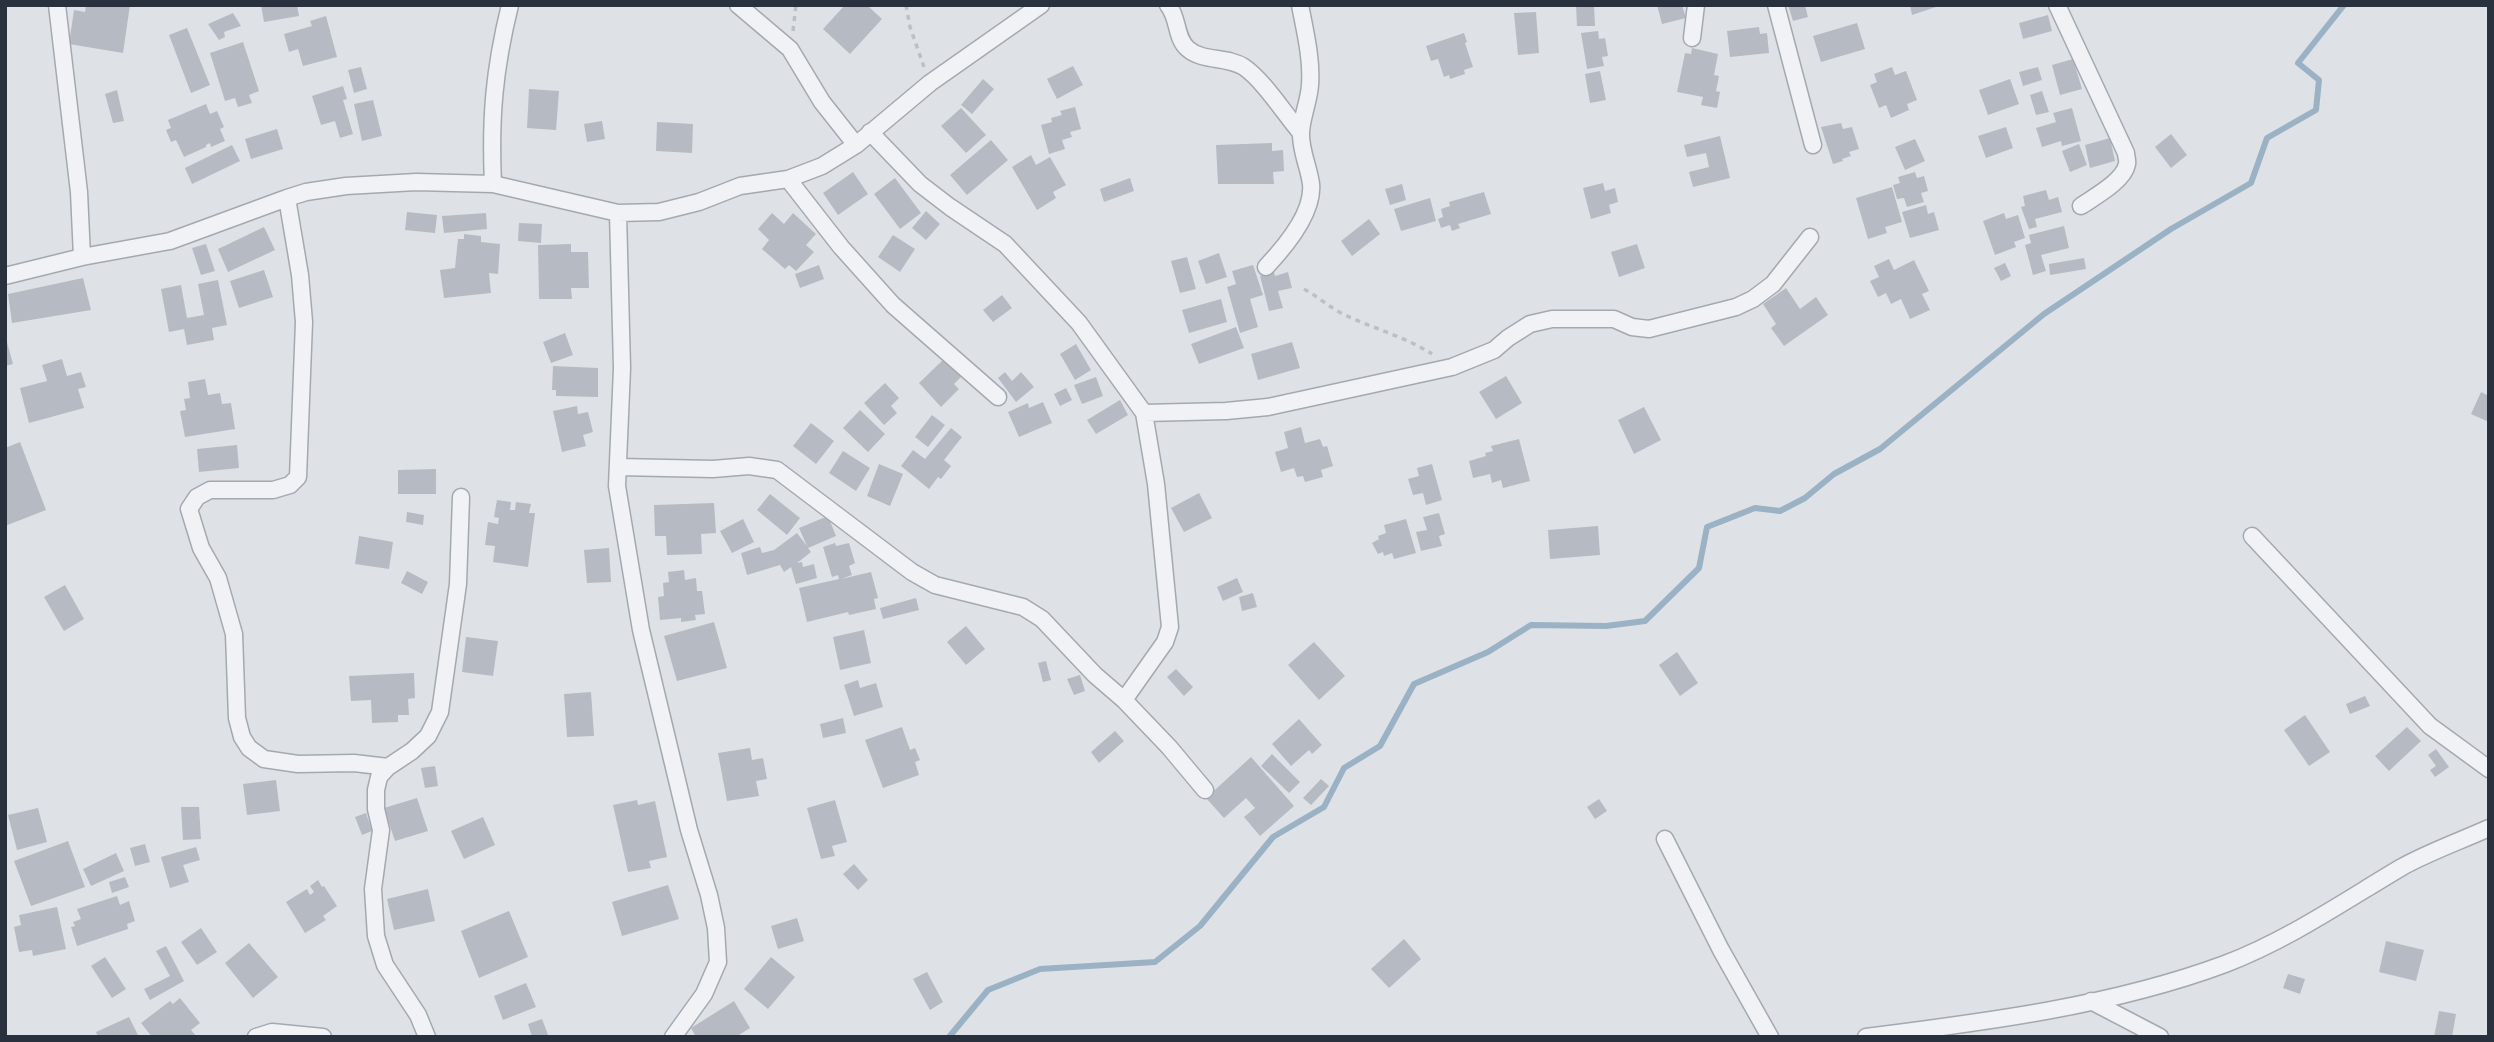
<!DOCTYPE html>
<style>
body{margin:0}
#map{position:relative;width:2494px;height:1042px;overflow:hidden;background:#dee2e7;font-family:"Asap Condensed",sans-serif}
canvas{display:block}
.frame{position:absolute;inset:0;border:7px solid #28313d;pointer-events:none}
</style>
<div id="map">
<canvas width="2494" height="1042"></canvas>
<div class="frame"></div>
</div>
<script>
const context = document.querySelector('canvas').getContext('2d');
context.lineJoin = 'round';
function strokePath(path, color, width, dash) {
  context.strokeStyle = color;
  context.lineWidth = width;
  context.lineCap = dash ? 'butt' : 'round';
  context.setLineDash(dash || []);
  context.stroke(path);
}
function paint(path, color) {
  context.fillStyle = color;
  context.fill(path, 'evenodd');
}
const stream = new Path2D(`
 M949,1037L988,990L1040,969L1155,962L1200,926L1273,837L1324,807L1344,768L1380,746L1414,684L1488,652L1531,625L1606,626L1645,621L1699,568L1707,527L1755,508L1780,511L1805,498L1834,474L1880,449L2044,314L2171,229L2251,183L2267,138L2316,110L2319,80L2298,63L2344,5`);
const building = new Path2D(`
 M86,5H130L123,53L69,44L74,10L85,12Z
 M261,5H297L299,16L264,22Z
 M845,5H867L882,19L850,54L823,29Z
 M1576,5H1594L1595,26H1577Z
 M1657,5H1682L1686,18L1662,24Z
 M1788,5H1805L1808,17L1793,21Z
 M1910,5H1935L1936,7L1912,15Z
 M1536,12L1539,53L1518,55L1514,13Z
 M233,13L241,26L224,32L225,37L219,40L208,24Z
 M2048,15L2052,31L2023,39L2019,23Z
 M326,16L337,57L303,66L298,49L289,52L284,34L312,26L310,21Z
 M1857,23L1865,49L1821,62L1813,36Z
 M1759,27L1760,34L1767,33L1769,53L1730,57L1727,31Z
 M187,28L210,85L191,93L169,35Z
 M1598,31L1599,39L1605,38L1608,56L1602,57L1604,66L1587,69L1581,33Z
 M1464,33L1467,42L1465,43L1473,67L1464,70L1465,74L1450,79L1449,75L1444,77L1438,59L1431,61L1426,46Z
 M243,42L259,91L249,95L252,103L238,107L235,98L225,101L210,53Z
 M1692,48L1718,54L1714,75L1719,76L1716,91L1720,92L1717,108L1701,105L1703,97L1677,92L1685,53L1691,54Z
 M2073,59L2082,89L2060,95L2052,65Z
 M1073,66L1083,85L1057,99L1047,79Z
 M361,67L367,89L354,93L348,70Z
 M1892,67L1895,75L1906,71L1917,100L1907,104L1909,110L1891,118L1886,105L1879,108L1870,85L1877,82L1874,74Z
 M2038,67L2042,80L2023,86L2019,72Z
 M1600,71L1606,100L1590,103L1585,74Z
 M983,79L994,89L972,114L961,105Z
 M2010,79L2019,104L1988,115L1979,90Z
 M343,86L347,99L343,100L353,134L340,138L335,121L321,125L312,96Z
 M529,89L559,91L556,130L527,128Z
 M117,90L124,121L113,123L105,94Z
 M2042,91L2049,112L2036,115L2030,95Z
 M373,100L382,136L362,141L354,104Z
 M206,104L210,114L217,111L224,127L220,129L225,141L211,147L210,143L206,145V147L184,157L176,140L171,142L166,130L171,128L168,120Z
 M1075,107L1081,129L1070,132L1072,137L1062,140L1065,149L1049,154L1041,125L1052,122L1051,118L1062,115L1060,111Z
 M961,108L986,135L966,153L941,126Z
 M2072,108L2081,141L2062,146L2061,141L2042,147L2036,128L2056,122L2053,113Z
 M602,121L605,139L587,142L584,124Z
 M657,122L693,124L692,153L656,151Z
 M1841,123L1843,129L1852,127L1859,149L1849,152L1851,156L1842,159L1843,161L1833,164L1821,127Z
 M2006,127L2013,148L1986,158L1978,136Z
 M277,129L283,149L251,159L245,139Z
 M2171,134L2187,155L2171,168L2155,147Z
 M1720,136L1730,178L1693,187L1689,172L1709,167L1706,153L1687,157L1684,145Z
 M2110,138L2115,161L2090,168L2085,145Z
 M1915,139L1925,161L1905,170L1895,147Z
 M991,140L1008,160L967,195L950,175Z
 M1272,143V151L1283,150L1284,171L1273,172L1274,184H1218L1216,145Z
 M2079,144L2087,165L2070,172L2062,151Z
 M232,145L240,161L192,184L185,168Z
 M1031,155L1036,165L1050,157L1066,185L1053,192L1056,198L1037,210L1012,167Z
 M853,172L868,194L838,215L823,193Z
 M1915,172L1917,178L1924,176L1928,191L1921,193L1924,202L1907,207L1904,198L1897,199L1893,185L1900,183L1898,177Z
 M895,178L921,213L900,229L874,194Z
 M1130,178L1134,191L1104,202L1100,189Z
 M1603,183L1605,191L1615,188L1618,202L1609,205L1611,213L1591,219L1583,188Z
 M1402,184L1406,200L1390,205L1385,189Z
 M1892,187L1902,222L1885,227L1887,233L1868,239L1856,198Z
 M2046,190L2049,200L2058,197L2062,212L2035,219L2037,227L2029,229L2021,207L2025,206L2023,196Z
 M1484,192L1491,214L1458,224L1460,228L1452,231L1450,225L1441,228L1438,219L1443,217L1441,209L1450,206L1449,202Z
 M1430,198L1436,221L1401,231L1394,209Z
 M1926,205L1928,214L1934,212L1939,230L1910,238L1902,212Z
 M926,211L940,224L926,240L912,228Z
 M407,212L437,215L435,233L405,230Z
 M486,213L487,229L444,233L442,216Z
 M772,213L784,224L793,213L816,234L806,245L814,252L796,271L789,265L785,269L762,249L769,240L758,229Z
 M2004,213L2006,219L2018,215L2025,238L2014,242L2016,247L1995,255L1983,221Z
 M1369,219L1380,234L1352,256L1341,241Z
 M519,223L542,224L541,243L518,241Z
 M2064,226L2069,248L2041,255L2046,271L2033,275L2025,245L2031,243L2029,235Z
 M264,227L275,250L228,272L218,249Z
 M464,234L481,236V242L500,244L498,274L489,273L491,293L444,298L440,270L455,268L458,239H464Z
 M893,235L915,249L900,272L878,257Z
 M206,244L215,271L201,275L192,248Z
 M571,244V252H588L589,288H571L572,299H539L538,245Z
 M1637,244L1645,268L1619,277L1611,252Z
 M1219,253L1227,277L1206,284L1198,261Z
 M1187,257L1196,289L1180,293L1171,261Z
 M2084,258L2086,269L2050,275L2049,264Z
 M1889,259L1894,270L1914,260L1929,291L1922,294L1930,310L1910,319L1901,299L1891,304L1886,293L1878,297L1870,281L1879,277L1874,266Z
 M2005,263L2011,276L2001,281L1994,268Z
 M819,265L824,279L800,288L795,274Z
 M1253,265L1263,295L1250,299L1258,327L1240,333L1227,287L1236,284L1232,271Z
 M264,270L273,297L239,308L230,281Z
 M1274,272L1275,276L1288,272L1292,288L1278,291L1283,308L1269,311L1260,276Z
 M83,278L91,310L12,323L8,294Z
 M218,280L227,325L212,328L214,340L187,345L184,329L169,332L161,289L181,285L187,318L204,315L198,284Z
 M1786,288L1800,309L1816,297L1828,315L1784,346L1771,328L1776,324L1763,304Z
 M1002,295L1012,308L993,322L983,310Z
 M1221,299L1227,322L1189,333L1182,310Z
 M1236,327L1244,348L1199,364L1191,344Z
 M565,333L573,355L551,363L543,342Z
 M5,335L13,364L5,366Z
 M1292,342L1300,368L1258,380L1251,354Z
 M1076,344L1091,370L1075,380L1060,354Z
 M945,358L962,376L954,384L959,389L941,407L919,383Z
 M62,359L67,376L81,372L86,387L78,389L84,408L29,423L20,388L47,381L42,365Z
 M553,366L598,368V397L556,396V390H552Z
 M1005,372L1012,381L1021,372L1034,387L1016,402L998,378Z
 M1506,376L1522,403L1496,419L1479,392Z
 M1096,377L1103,396L1082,404L1074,385Z
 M205,379L208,395L220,393L222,404L231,403L235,429L185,437L180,411L186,410L184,399L190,398L188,382Z
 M885,383L899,398L891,406L897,413L884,425L864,403Z
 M1066,388L1072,400L1060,406L1054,394Z
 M2481,392L2489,396V422L2471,414Z
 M1120,400L1128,415L1096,434L1087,420Z
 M1043,402L1052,423L1019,437L1008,412L1028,403L1029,408Z
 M577,406L578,414L588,412L593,432L583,435L586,446L562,452L553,411Z
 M1644,407L1661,440L1634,454L1618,420Z
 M860,410L885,434L868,452L843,428Z
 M932,415L945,425L928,447L915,437Z
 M811,423L834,441L816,464L793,446Z
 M1301,427L1305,443L1320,439L1323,447L1327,446L1333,466L1321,470L1323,477L1305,482L1303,476L1297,477L1294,468L1281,472L1275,452L1288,448L1284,432Z
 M951,428L962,437L944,460L951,466L941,479L938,477L929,489L901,466L913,450L925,459Z
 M1519,439L1530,481L1503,488L1501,480L1492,483L1490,474L1473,478L1469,461L1486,456L1485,453L1493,451L1491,446Z
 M20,442L46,510L5,526V448Z
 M237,445L239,468L199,472L197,449Z
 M843,451L870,468L856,491L829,473Z
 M879,464L903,474L890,506L867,496Z
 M1432,464L1442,500L1426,505L1423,493L1413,495L1408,479L1419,476L1417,468Z
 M436,469V494H398V470Z
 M1199,493L1212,518L1184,532L1171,508Z
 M770,494L800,518L787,535L757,510Z
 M497,500L511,502L510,510H515L516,502L531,504L529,513H535L528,567L493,562L495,546L485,545L488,522L498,524L499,518L494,517Z
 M714,503L716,533L701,534L702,554L667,555L666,536H655L654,505Z
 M407,512L424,515L423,525L406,522Z
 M1439,513L1445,534L1439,536L1442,546L1421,551L1416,532L1427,530L1423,517Z
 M828,516L836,536L808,548L811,552L797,563L802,562L803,567L814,564L817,578L796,584L791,567L784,572L780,565L747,575L741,553L760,547L762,553L774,550L797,533L807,546L799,528Z
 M743,519L754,542L732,553L720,531Z
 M1406,519L1416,553L1394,559L1392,553L1384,556L1383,552L1378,554L1372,543L1379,539L1378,536L1386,533L1384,525Z
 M1598,526L1600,555L1550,559L1548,530Z
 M359,536L393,542L389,569L355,564Z
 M835,543L836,546L849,543L855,563L849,566L852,575L841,579L871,572L878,598L874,599L876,609L849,615L848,612L807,622L799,588L839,579L838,575L832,577L823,547Z
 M609,548L611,582L587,583L584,550Z
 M684,570L685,580L696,578L697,591H702L705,614L695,615L696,620L681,622V618L660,620L658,597L664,596L663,583L669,582L668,572Z
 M407,571L428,582L422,594L401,583Z
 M1237,578L1243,592L1223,601L1217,587Z
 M65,585L84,619L64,631L44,597Z
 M1253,593L1257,607L1242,611L1239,597Z
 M916,598L919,610L883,619L880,608Z
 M714,622L727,668L677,681L664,636Z
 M966,626L985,649L966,665L947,642Z
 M864,630L871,663L840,670L833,637Z
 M466,637L498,641L493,676L462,672Z
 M1314,642L1345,676L1319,700L1288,665Z
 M1677,652L1698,683L1680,696L1659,665Z
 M1046,661L1051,680L1043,682L1038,663Z
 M1176,669L1193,687L1184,696L1167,677Z
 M414,673L415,698L408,699L409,715H398V722L372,723L371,700L351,701L349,676Z
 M1080,675L1085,691L1074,695L1067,679Z
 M858,680L860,688L876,683L883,707L854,716L844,685Z
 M591,692L594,736L567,737L564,694Z
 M2365,696L2370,706L2350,714L2346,704Z
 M2305,715L2330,752L2309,766L2284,730Z
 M843,718L846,733L823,738L820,724Z
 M1299,719L1322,745L1312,754L1309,750L1291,766L1272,744Z
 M902,727L910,750L915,748L920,760L915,762L919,775L883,788L865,740Z
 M2407,727L2421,741L2389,771L2375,756Z
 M1115,731L1124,741L1099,763L1091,752Z
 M750,748L752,760L763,758L767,779L756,781L759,796L727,801L718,753Z
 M2436,749L2449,767L2435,777L2430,770L2436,766L2428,755Z
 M1272,754L1300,782L1289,793L1261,766Z
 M1251,757L1294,806L1260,836L1244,817L1255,808L1246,798L1224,818L1206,798Z
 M435,766L438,786L425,788L421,768Z
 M1321,779L1329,786L1311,805L1303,798Z
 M276,780L280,811L247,815L243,784Z
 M417,798L428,831L395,841L384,808Z
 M1599,799L1607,811L1595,819L1587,807Z
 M637,800L638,805L655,801L667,857L649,861L651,868L628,872L613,805Z
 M835,800L847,842L832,846L835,856L821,859L807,808Z
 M181,807H199L201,839L183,840Z
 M38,808L47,842L17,850L8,815Z
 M366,813L372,831L362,835L355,817Z
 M483,817L495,845L464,859L451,831Z
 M68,841L85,887L31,906L14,861Z
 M145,844L150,862L135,866L130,848Z
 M196,847L200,860L183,865L189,882L170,888L161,857Z
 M116,853L124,871L91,886L83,869Z
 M854,864L868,880L858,890L843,874Z
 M125,877L129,887L112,893L109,882Z
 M318,880L322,887L324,886L337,906L323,916L326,920L305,933L286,902L307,889L310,895L314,892L310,886Z
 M668,885L679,919L622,936L612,902Z
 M428,889L435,921L394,930L387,899Z
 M117,896L120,905L129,901L135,921L127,924L128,929L77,946L71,927L75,926L73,922L81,919L77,909Z
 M57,907L66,949L33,956L32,950L19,952L14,927L21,925L19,915Z
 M509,911L528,957L479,978L461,931Z
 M797,918L804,941L778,949L771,926Z
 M201,928L217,952L197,965L181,942Z
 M1404,939L1421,959L1389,988L1371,969Z
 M2386,941L2424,950L2416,981L2379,972Z
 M249,943L278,977L253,998L225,963Z
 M166,946L184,981L150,1000L144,989L170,976L156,951Z
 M105,957L126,989L112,998L91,966Z
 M771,957L795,977L768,1009L744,989Z
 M927,972L943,1002L930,1010L913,979Z
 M2288,974L2305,979L2300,994L2283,988Z
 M526,983L536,1007L503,1020L494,996Z
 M180,998L200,1023L191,1030L197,1037H152L141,1023L170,1001L173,1004Z
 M734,1001L750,1028L736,1037H696L691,1028Z
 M2439,1011L2456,1014L2452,1037H2434Z
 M129,1017L139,1037H98L96,1032Z
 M542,1019L549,1037H532L528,1024Z`);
const path = new Path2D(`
 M906,5L910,27L924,67
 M793,31L796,5
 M1304,289C1317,296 1328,306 1341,313C1371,328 1404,336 1432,354`);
const street = new Path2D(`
 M57,5L79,192L82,257
 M738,5L790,49L822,102L856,145
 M1168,5C1179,18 1175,38 1188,49C1203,62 1227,56 1244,67C1264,81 1284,113 1301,133
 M1776,5L1813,145
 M2057,5L2126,153C2126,157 2128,161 2127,164C2124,181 2094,197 2081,206
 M1692,38L1696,5
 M870,132L920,184L950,207L1005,244L1079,323L1144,413L1156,484L1170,627L1165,642L1124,700
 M788,179L841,247L893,305L998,397
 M493,184C490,118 494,70 510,5
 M287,198L300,275L304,322L298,477L290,485L273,490H210L197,497L189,509L201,548L218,578L234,634L237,718L242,737L249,748L264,759L298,764L354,763L388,767
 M618,213L622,368L617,486L641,630L689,830L709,895L716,928L718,962L704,994L673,1037
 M1266,267C1284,248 1314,213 1311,184C1309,167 1300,150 1301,132C1302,116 1309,101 1310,85C1312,59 1305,31 1300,5
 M5,276L82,257L170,241L287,198L306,192L346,186L416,182L493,184L618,213L659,212L699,202L740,186L788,179L822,166L856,145L930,83L1041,5
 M1144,413L1226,411L1268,407L1452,367L1494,350L1508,338L1530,324L1552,319H1614L1632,327L1649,329L1736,307L1753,299L1773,284L1810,237
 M619,467L713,469L749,466L777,470L912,572L935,585L1023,607L1042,619L1095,675L1124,700L1169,747L1205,790
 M2252,536L2430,726L2489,769
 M1665,839L1721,950L1770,1037
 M2091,1001L2160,1037
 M256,1037L272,1032L323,1037
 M427,1037L418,1015L385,965L376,936L373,889L381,830L376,809V790L379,777L388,767L412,751L428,736L440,712L458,584L461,497
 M1866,1037C1985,1022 2112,1006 2225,964C2288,940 2343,902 2402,867C2429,852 2460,841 2489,828`);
strokePath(stream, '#9bb2c5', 6);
paint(building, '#b6bbc3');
strokePath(street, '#a4a9b1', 19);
strokePath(path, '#bcc0c5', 3.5, [5, 5]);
strokePath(street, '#f0f2f5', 16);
</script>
